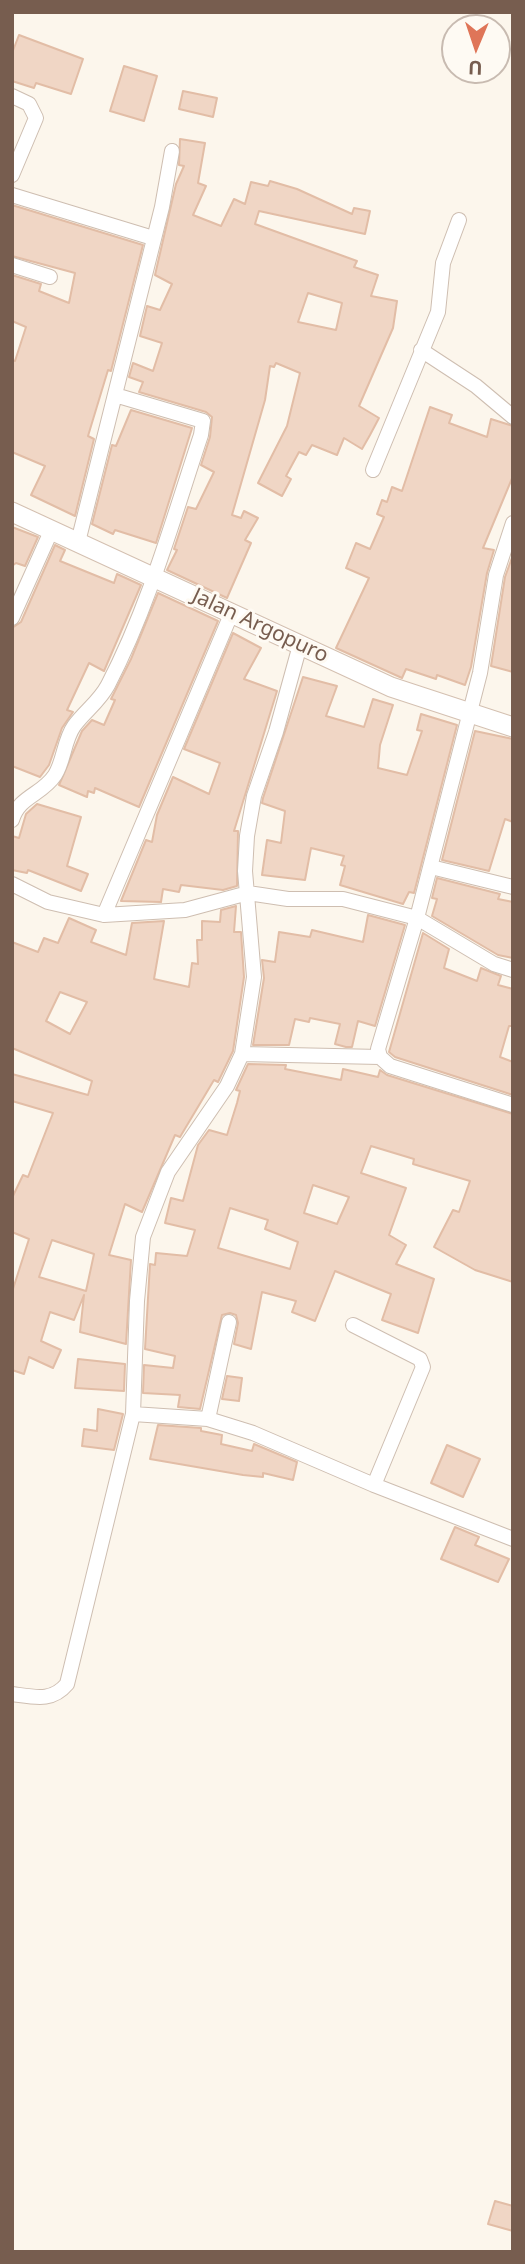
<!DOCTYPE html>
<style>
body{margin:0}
#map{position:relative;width:525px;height:2264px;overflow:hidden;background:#fcf6ec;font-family:"Noto Sans",sans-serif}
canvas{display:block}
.frame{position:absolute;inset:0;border:14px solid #775d4f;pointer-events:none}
.north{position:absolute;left:441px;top:14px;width:70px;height:70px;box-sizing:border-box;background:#fefaf3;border:2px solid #c8bbb1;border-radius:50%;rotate:182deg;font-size:19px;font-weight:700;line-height:28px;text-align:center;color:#775d4f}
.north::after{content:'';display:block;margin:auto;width:24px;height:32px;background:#df7558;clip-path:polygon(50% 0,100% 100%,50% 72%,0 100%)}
</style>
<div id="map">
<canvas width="525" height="2264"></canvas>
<div class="frame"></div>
<div class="north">U</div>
</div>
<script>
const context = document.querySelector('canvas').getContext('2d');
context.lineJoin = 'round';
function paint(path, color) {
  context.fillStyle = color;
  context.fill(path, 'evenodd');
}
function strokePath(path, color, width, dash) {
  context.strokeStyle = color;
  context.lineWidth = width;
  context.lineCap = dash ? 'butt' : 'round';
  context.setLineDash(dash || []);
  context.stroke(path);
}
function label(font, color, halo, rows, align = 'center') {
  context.font = font + ' "Noto Sans",sans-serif';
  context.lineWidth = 6;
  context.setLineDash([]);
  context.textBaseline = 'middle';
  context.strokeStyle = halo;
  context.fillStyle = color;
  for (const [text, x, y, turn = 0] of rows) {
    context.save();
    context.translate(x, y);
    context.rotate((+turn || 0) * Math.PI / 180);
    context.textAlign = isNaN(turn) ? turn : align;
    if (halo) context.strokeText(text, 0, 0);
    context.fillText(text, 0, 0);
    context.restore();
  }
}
const building = new Path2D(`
 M19,35L83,59L71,94L36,83L34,88L12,81V53Z
 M124,66L157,76L144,121L110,111Z
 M183,91L217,98L213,117L179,109Z
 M180,139L205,143L198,183L206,186L193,215L221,226L234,199L245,204L251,182L268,186L270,181L297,189L352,214L354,208L370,211L365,234L259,211L255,224L357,261L354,267L378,275L371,296L397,301L393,328L359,406L379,418L370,435L362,449L344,438L337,455L312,445L306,455L299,452L286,476L291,479L282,496L258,483L287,426L300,373L276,363L274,367L270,366L265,400L232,515L241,518L244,511L258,518L245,540L251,543L227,598L167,570L177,550L174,549L188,507L196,509L214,472L201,465L210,437L212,417L206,412L139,392L143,382L129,377L133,363L153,371L162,343L140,336L147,306L160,310L172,284L155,275L176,184L184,166L179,165ZM308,293L342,303L336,330L298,322Z
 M12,205L143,245L111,371L108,370L88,436L94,439L75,516L31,495L45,466L12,452V360L15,361L26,327L12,321V275L41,284L39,291L69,303L75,273L12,256Z
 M430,407L452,415L449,423L487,437L491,419L513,426V476L483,548L494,550L487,573L471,667L465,685L437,675L436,679L406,669L402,678L336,648L369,578L346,568L356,543L370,549L384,517L377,514L382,500L387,502L392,487L402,491Z
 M131,410L192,428L156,543L115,530L113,534L92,524L112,445L116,446Z
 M12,527L38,537L25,566L16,563L12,566Z
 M55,545L65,550L60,561L114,583L117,574L141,585L104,671L89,663L67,710L73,712L62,728L49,765L40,777L12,766V628L21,622Z
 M513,555V672L491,666L505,577Z
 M158,593L218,621L139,807L95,788L94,793L88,791L87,797L59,785L82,731L92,720L104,725L115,700L111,699L131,659Z
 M233,633L261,648L244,679L277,691L234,831H238L237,886L223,890L181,885L179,892L163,889L161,902L121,901L146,840L152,842L157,815L173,777L209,794L220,763L184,749Z
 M303,677L337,686L326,716L364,727L373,699L393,705L380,745L378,768L407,775L422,731L417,730L421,714L457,725L414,893L409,892L403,904L340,885L345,866L341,865L344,856L311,848L305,880L262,875L267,840L281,843L285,811L262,803L263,798Z
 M475,731L513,739V822L505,819L489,871L442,860Z
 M37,804L81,817L67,866L88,874L81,891L28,870L27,873L12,870V836L19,838L26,814Z
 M437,878L500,894L498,899L513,902V958L498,955L432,916L437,899L432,898Z
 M236,906L234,932H241L244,977L233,1051L218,1082L214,1080L180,1137L175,1135L142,1212L125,1204L109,1255L131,1260L126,1344L80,1332L84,1295L74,1320L50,1312L41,1341L61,1350L53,1368L29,1357L24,1374L12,1370V1292L29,1239L12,1232V1198L23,1175L28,1177L53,1113L12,1101V1074L88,1095L92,1081L12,1048V942L38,952L44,938L58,943L69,918L96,930L91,942L126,955L132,923L164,921L154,979L189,987L192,963L198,964L197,940H202V921L220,922L221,910ZM60,992L87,1002L70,1034L46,1021ZM52,1240L94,1254L86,1291L39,1277Z
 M368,915L405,925L375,1026L358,1021L352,1047H346L335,1044L340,1024L310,1018L309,1022L295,1019L289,1045H253L264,978L262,960L275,962L279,932L310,937L312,930L363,942Z
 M423,933L449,949L444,968L477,981L481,968L501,976L498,985L513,989V1026H509L500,1057L513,1062V1095L395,1057L389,1052Z
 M248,1064L286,1065L285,1069L341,1080L343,1069L378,1077L380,1070L387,1075L513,1114V1282L475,1270L434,1247L453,1210L459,1212L470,1181L413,1164L414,1159L371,1146L361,1173L406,1188L389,1235L406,1245L396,1264L434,1279L418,1333L382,1320L391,1294L335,1271L315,1321L292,1312L296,1301L262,1292L251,1349L234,1344L238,1323L236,1315L230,1313L222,1315L200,1409L178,1407L180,1395L143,1393L144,1365L173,1368L175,1356L145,1349L150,1264L155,1265L156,1253L187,1256L195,1230L165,1223L171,1198L183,1201L198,1145L209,1130L227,1135L237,1103L240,1091L236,1090ZM313,1185L349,1197L337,1224L304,1213ZM230,1208L268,1220L265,1229L298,1242L290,1269L218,1248Z
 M78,1359L125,1364L124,1391L75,1388Z
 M227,1376L242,1378L239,1401L222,1399Z
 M98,1409L123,1414L114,1450L82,1446L84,1429L97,1431Z
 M158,1425L201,1428V1431L222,1435L221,1444L252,1451L254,1444L297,1462L293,1480L263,1473V1477L243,1475L150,1459Z
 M447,1445L480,1459L463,1497L431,1483Z
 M455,1527L479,1537L475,1545L509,1559L498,1582L441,1559Z
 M495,2201L513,2206V2231L488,2224Z`);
const street = new Path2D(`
 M12,96L29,104L36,118L12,175
 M12,195L153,238
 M12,265L50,277
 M421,350L476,386L513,417
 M373,470L438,312L443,263L459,220
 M78,542L162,207L172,151
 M12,618L52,529
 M12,820C19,796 42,795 55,775C64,761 64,740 74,726C85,711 99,702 108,685C149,606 173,519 201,435L203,421L115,395
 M431,867L513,887
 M12,884L48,902L104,915L185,910L248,893L288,899H343L417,918L480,673L496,575L513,523
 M104,915L232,612
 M513,970L494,964L417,918L378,1049L380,1057L390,1066L513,1105
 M242,1054L380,1057
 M353,1325L420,1359L423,1367L374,1485
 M133,1414L208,1419L253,1433L374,1485L513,1539
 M208,1419L229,1322
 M12,1694C35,1697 52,1702 67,1684L133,1414L137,1301L143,1237L168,1172L227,1086L242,1054L254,977L245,871L247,836L254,796L276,732L300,645`);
const secondary = new Path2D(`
 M12,512L391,687L513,727`);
const streetNames = [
 ["Jalan Argopuro",260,626,25]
];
paint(building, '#f0d6c5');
strokePath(building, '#e2bda6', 2);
strokePath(street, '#cebeb1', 16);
strokePath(secondary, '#d4c0b1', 21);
strokePath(street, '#fff', 14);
strokePath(secondary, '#fff', 19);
label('21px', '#775d4f', '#fefaf3', streetNames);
</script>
